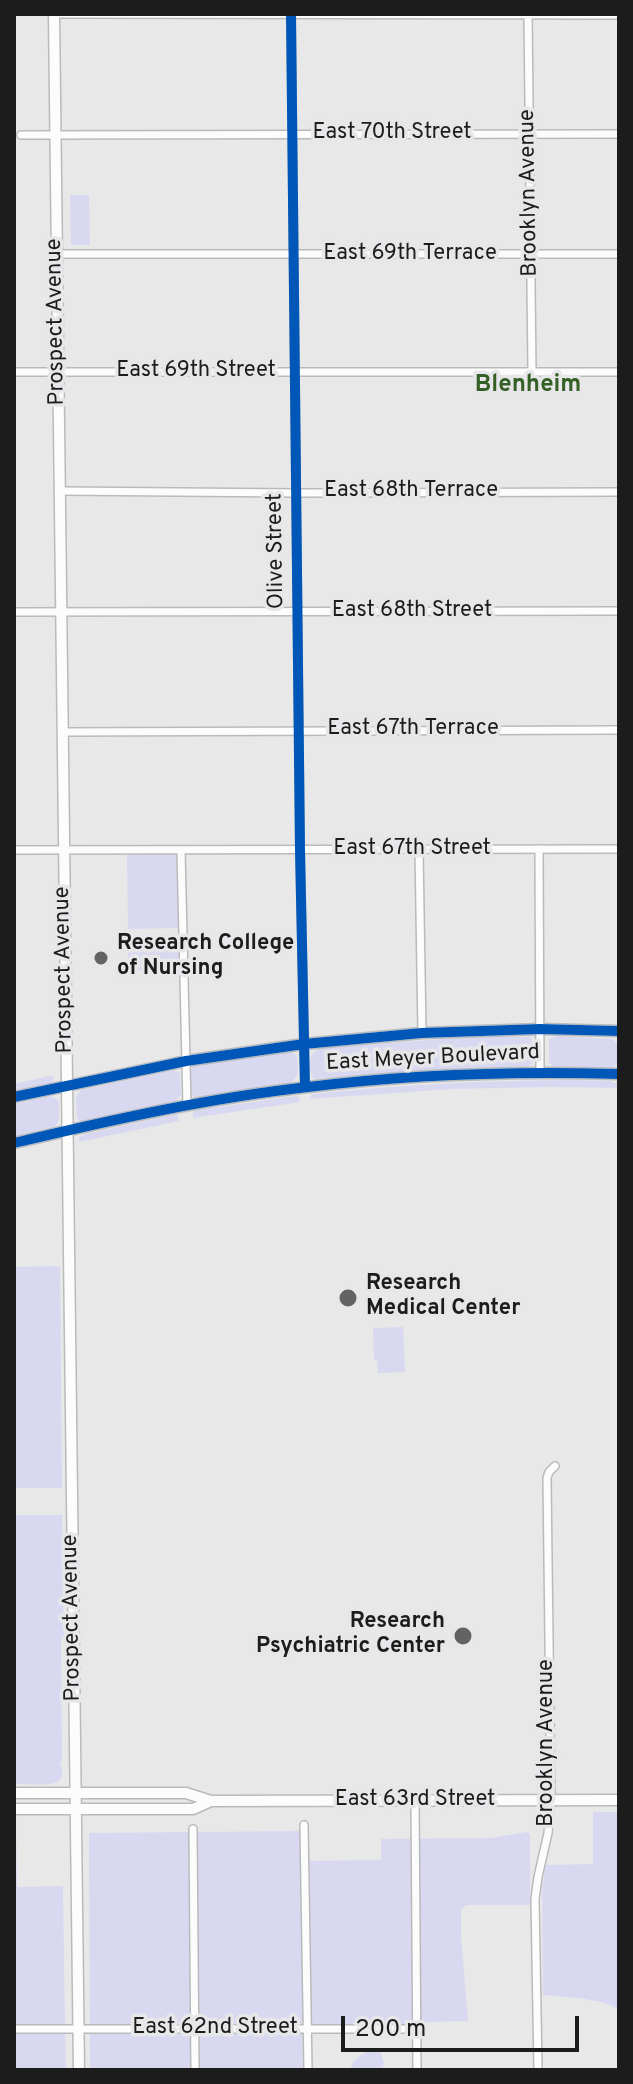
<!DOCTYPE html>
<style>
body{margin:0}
#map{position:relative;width:633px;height:2084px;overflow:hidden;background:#e8e8e9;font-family:Overpass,sans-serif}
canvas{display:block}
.frame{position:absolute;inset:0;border:16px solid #1c1c1d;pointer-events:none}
.scale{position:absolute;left:341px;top:2016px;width:238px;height:36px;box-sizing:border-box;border:4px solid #1c1c1d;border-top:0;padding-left:10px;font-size:24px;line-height:28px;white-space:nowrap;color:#1c1c1d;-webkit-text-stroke:6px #e7e7ea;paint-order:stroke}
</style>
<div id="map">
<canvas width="633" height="2084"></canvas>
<div class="frame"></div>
<div class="scale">200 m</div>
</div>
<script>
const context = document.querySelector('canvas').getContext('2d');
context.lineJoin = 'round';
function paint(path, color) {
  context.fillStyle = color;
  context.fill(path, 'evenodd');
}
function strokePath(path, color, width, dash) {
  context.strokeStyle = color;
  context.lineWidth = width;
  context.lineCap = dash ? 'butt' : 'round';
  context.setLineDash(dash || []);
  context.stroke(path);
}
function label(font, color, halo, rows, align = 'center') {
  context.font = font + ' Overpass,sans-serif';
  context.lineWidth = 7;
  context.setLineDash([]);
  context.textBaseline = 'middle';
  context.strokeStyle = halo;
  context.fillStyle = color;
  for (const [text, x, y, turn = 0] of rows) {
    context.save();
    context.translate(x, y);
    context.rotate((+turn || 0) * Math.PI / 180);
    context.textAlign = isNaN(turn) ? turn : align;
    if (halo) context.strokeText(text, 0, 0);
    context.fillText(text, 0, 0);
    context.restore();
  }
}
const green = new Path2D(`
 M70,195H89L90,245H71Z
 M127,855H174L178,858L180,928L128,929Z
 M128,946H179L180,970L128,971Z
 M482,1036L530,1037L534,1044L533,1063L527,1067L421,1071L318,1079H314C307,1069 308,1052 320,1048Z
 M556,1036L612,1039L619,1045L618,1063L612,1068L554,1067L549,1062V1039Z
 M290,1052L296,1054C299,1064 300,1078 290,1083L198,1097H194C188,1090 188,1074 193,1066Z
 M174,1070L180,1073L181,1095L175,1102L85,1121H80L77,1118L76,1097L81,1090Z
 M53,1075V1081L51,1083L14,1091V1084Z
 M577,1080L611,1081L617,1084L619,1088L552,1087L452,1089L309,1099L312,1094C400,1085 488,1080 577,1080Z
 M50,1096L59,1100V1120L56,1126L14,1137V1104Z
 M295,1096L299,1097L300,1102L193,1118V1112L197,1110Z
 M177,1114L179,1121L79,1142V1137L85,1134Z
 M60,1266L62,1488H14V1267Z
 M403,1327L405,1372L378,1373L377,1360H374L373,1328Z
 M14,1515H62L64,1639H61L62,1761L60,1762C61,1767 64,1775 60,1780C55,1787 23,1784 14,1784Z
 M593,1812H619V2010C604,1998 562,1997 543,1995L542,1889L546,1865L593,1864Z
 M14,1820H16L17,1887L63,1886L65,2025L20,2024L19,2032L65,2033L66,2070H14Z
 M300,1831L301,1861L381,1860V1839L491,1838L527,1832L530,1834V1905H467L461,1909V1937L468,2021L423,2022V2018H413L412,2022L409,2025L302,2024L303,2070H90L89,1833Z
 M373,2049L381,2053L384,2063L382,2070H350C352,2059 363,2053 373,2049Z`);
const street = new Path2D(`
 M54,14L619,15
 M291,14L300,850L305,1087
 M528,14L532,372
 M21,135L619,134
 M56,254H619
 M14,372H619
 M59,491L296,493L619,492
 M14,612L619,611
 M62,732L619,730
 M539,849L540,1073
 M14,850L619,849
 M419,850L422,1033
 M181,851L187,1105
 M415,1801L417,2070
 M304,1825L308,2070
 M193,1829L195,2070
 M14,2029H416
 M538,2070L535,1899L538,1877L548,1833L551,1801L547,1478L549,1472L555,1466`);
const secondary = new Path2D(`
 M54,14L79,2070
 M14,1097L186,1061L304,1044L422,1033L540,1029L619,1031
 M14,1143C111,1120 209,1098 308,1087C411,1074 516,1071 619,1074
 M14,1793H186L211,1801L619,1800
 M14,1809H193L211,1801`);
const cycleway = new Path2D(`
 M291,14L300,850L305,1087
 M14,1097L186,1061L304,1044L422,1033L540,1029L619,1031
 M14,1143C111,1120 209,1098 308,1087C411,1074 516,1071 619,1074`);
const markers = [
 [101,958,8,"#636364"],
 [348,1298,10,"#636364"],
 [463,1636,10,"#636364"]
];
const streetNames = [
 ["East 70th Street",392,134],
 ["Brooklyn Avenue",530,193,-91],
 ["East 69th Terrace",410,255],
 ["Prospect Avenue",57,322,-91],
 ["East 69th Street",196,372],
 ["East 68th Terrace",411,492],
 ["Olive Street",277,551,-91],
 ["East 68th Street",412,612],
 ["East 67th Terrace",413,730],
 ["East 67th Street",412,850],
 ["Prospect Avenue",65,970,-91],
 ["East Meyer Boulevard",433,1059,-3],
 ["Prospect Avenue",73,1618,-91],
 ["Brooklyn Avenue",548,1743,-90],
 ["East 63rd Street",415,1801],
 ["East 62nd Street",215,2029]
];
const poiNames = [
 ["Research College",117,945],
 ["of Nursing",117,970],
 ["Research",366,1285],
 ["Medical Center",366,1310],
 ["Research",445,1623,"right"],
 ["Psychiatric Center",445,1648,"right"]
];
const neighbourhoodNames = [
 ["Blenheim",528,386]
];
paint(green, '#d8d9f0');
strokePath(street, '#bababb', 10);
strokePath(secondary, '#bababb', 13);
strokePath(street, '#fcfcfc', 7);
strokePath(secondary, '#fcfcfc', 10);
strokePath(cycleway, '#0057b8', 10);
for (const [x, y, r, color] of markers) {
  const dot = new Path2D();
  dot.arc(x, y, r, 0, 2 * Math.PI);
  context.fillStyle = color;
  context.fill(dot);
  strokePath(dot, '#e7e7ea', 3);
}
label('22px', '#1c1c1d', '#e7e7ea', streetNames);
label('bold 22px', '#1c1c1d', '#e7e7ea', poiNames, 'left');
label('bold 24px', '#356025', '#e7e7ea', neighbourhoodNames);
</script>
